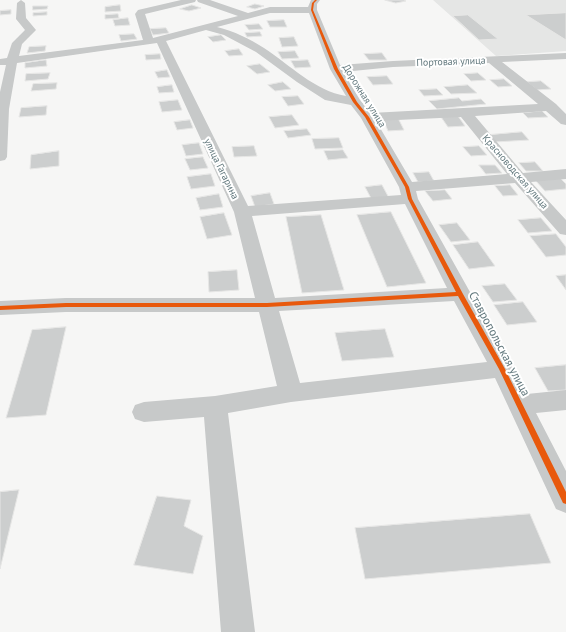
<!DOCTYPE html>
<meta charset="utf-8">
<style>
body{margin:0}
canvas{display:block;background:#f6f6f5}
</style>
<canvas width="566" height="632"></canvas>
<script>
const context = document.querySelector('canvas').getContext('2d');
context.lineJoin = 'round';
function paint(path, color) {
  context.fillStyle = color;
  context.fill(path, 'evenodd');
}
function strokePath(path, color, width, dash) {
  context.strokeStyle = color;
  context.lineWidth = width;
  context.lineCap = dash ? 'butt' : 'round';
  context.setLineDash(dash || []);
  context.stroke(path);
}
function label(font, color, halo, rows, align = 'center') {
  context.font = font + ' "PT Sans",sans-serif';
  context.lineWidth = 4;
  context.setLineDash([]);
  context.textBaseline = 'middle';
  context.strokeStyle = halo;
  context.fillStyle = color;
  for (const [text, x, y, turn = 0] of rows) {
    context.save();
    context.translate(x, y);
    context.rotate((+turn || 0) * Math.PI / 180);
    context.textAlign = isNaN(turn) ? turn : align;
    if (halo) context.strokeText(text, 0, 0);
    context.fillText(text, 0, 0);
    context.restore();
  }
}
const built = new Path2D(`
 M433,0H566V51L496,56Z`);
const building = new Path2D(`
 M385,0H404L406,1L396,3Z
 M255,4L264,6L255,9L247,7Z
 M120,5L121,11L105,12V7Z
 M192,5L201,8L189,11L180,9Z
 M33,6H48L47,9L33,10Z
 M11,10V14L0,15V11Z
 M47,12V15L33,16V13Z
 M566,13V40L526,15Z
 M118,14L119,18L105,19V15Z
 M468,15L498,39L479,40L453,16Z
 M128,18L130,25L115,26L113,20Z
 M284,20L287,27H270L267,21Z
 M259,24L263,29L249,30L245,25Z
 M166,28L169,33L153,35L150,29Z
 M260,32L262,36L247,37L245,33Z
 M134,34L137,39L121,41L119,35Z
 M221,35L226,40L213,42L208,37Z
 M294,37L298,46L282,47L279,38Z
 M46,46L45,51L27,53L29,47Z
 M239,49L243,55L229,56L225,51Z
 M295,51L299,58L282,59L278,52Z
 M382,53L387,60H369L364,54Z
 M160,54L161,59L146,60L145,55Z
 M46,60L47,66L25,68V63Z
 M308,60L311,67L295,68L291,61Z
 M260,64L270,72L257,74L247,66Z
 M167,70L170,77L158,78L155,72Z
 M50,73L48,79L25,81L26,74Z
 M478,73L486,80L471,81L464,74Z
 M387,76L393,84L373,85L367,77Z
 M504,79L512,86L498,87L490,80Z
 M541,81L551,89L537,90L527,82Z
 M283,82L291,89L275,91L268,85Z
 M57,83L56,89L31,91L33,84Z
 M172,85L174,92L159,93L157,87Z
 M468,85L477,93L451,94L444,87Z
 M437,89L443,95L424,96L419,90Z
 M298,96L304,104L288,106L282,97Z
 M459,98L462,101L481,99L486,104L437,109L429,101Z
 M178,100L182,110L162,112L159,102Z
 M47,106L46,115L19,117L21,108Z
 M542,111L548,117L528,118L523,113Z
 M292,115L299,125L275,128L269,117Z
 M458,116L465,126L448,127L441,117Z
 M398,118L404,130L388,131L383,119Z
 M190,120L193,128L177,130L174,122Z
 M307,129L311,135L288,138L284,131Z
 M522,132L529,140L495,142L488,135Z
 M339,138L343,148L315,149L312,139Z
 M199,143L203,154L186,156L182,145Z
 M254,146L257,156L234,157L232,147Z
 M479,146L487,155L471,156L463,147Z
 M343,150L348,158L328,160L324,151Z
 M59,151V166L30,169L31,155Z
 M203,157L208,168L190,170L185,159Z
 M535,162L543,171H526L519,163Z
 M479,165H495L502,173L486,174Z
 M429,172L434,181L418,182L413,173Z
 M211,174L215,186L191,189L187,177Z
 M560,178L566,184V189L545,191L535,180Z
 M382,185L389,198L372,200L365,187Z
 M510,185L518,195L503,196L495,186Z
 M445,190L452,199L433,201L425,191Z
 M270,193L274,204L255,207L251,196Z
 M219,194L223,207L200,210L196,198Z
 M391,212L426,283L387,287L357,215Z
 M224,213L232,235L207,239L200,217Z
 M321,215L344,290L302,293L286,217Z
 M541,218L552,231L528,233L518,220Z
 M457,223L470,240L451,242L439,225Z
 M556,234L566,247V255L546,257L530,236Z
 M478,242L495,266L469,269L453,245Z
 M237,270L239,290L209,292L208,272Z
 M566,275V290L556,276Z
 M505,284L517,300L493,302L482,286Z
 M523,302L537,322L507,325L494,305Z
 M66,327L46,415L6,418L32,330Z
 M385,329L394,357L342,361L335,333Z
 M566,365V390L548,391L535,368Z
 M19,490L0,569V492Z
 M157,496L191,500L184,526L203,536L193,574L134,565Z
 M530,514L551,563L365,579L355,528Z`);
const street = new Path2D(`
 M21,0L25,3L26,18L36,30L22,44L19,56L143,40L135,14L138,10L181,0H196L195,2L145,14L153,38L238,16L198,2L197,0H210L248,13L270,7H308L311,0H320L317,4V10L340,65L393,61L566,53V59L502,62L556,104L566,114V125L561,124L546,111L475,116L523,173L566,169V179L531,182L566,220V235L560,234L515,183L416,191L418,199L527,394L566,390V410L536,413L566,471V513L556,509L495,378L291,402L228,413L255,632H221L204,417L144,422L135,419L132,412L135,405L144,402L215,396L277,386L259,312H66L0,315V301L66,298H255L234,212L157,43L17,63L9,109L7,157L5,160L0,161V92L6,65H0V59L7,58L12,43L25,30L16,19L17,3ZM270,13H309L330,69L346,96C315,91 290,65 264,48C250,39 234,31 217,27ZM206,30L224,35L256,52L297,82L325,100L351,105L361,118L399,187L401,195L248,206L166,41ZM489,63L538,104L371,113L360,100L343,72L393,67ZM461,117L507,174L412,182L376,121ZM405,204L447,288L275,298L252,216ZM454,301L487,362L300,383L279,311Z`);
const cycleway = new Path2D(`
 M315,0H317L314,3L313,10L338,69L357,102L369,117L409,187L412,199L463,294L505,369L566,492V504L563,503L499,369L458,296L267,307H66L0,310V306L66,303H267L456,292L408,199L405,187L365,117L353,102L334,69L311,10L312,3Z`);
const farStreetnames = [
 ["Портовая улица",451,62,-2],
 ["Дорожная улица",364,96,58],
 ["улица Гагарина",221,169,64],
 ["Красноводская улица",515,172,49]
];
const streetNames = [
 ["Ставропольская улица",499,344,62]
];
paint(built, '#e5e6e5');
paint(building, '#cccece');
strokePath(building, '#e6e6e5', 1);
paint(street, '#c7c9c9');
paint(cycleway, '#e8590c');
label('10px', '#63797e', '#fff', farStreetnames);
label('12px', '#63797e', '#fff', streetNames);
</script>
